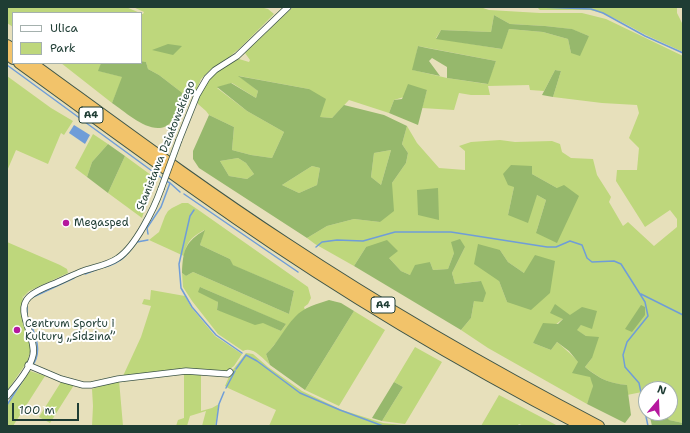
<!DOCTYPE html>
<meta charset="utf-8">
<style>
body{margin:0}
#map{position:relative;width:690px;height:433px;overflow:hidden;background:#e7e0bb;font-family:"Shantell Sans",sans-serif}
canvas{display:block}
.frame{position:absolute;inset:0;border:8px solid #1f3d34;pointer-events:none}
.legend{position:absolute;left:12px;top:12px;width:130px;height:52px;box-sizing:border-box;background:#fff;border:1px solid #a5b1ae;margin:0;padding:5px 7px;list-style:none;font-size:12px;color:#1f3d34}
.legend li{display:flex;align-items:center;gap:8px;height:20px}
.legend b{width:20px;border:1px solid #a5b1ae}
.north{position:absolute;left:638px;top:381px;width:40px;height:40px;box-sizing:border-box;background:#fff;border:1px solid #a5b1ae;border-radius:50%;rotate:19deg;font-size:11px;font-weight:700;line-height:16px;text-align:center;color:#1f3d34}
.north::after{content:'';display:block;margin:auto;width:14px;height:18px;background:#b5179e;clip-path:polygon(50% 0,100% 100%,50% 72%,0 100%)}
.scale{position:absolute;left:12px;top:403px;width:67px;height:18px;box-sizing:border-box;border:2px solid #1f3d34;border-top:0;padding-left:5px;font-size:12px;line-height:14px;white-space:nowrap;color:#1f3d34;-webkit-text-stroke:3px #fff;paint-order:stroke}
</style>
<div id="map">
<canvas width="690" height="433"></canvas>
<div class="frame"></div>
<ul class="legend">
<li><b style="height:5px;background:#fff"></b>Ulica</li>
<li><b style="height:11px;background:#bed77c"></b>Park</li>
</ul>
<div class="north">N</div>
<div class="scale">100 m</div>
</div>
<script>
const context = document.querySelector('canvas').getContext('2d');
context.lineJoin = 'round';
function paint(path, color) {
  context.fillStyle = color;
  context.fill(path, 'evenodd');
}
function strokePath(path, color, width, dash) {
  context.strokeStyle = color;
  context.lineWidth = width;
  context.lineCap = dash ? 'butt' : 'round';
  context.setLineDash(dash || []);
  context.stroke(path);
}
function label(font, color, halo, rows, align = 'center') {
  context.font = font + ' "Shantell Sans",sans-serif';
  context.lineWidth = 4;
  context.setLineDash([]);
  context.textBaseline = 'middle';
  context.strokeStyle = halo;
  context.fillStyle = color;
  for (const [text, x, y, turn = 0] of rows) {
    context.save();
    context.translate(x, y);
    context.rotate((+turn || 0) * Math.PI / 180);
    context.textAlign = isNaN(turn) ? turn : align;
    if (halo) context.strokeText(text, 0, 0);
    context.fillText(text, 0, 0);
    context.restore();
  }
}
const green = new Path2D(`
 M7,7H126L140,13H13V27L7,23Z
 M133,7H260L268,9L274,14L241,47L228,58L210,70L201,79L196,91H190L185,95L159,75L148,69L146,62L141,61V14H143L144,12Z
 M293,7H480L489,10L540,13H582L606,19L683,56V423L669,420L665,413H670V389H646V403L642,392L627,395V385C607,383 601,379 585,367L592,358L586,336L576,330L581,325L570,315C559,320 544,335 533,343L551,350L557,342C566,349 593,374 593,385C593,391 589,399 587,404L488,348L461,330L471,318L474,301L481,281L455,284L452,273L465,247L454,253L448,269L433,270L430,262L410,275L401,271L389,258L366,247L354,266L315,244L307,238L327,226L354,219L380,222L392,183L406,163L408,153L402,144L407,126L417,143L439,168L465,170V151L459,146L471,142L500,140L515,142L552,141L560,144L562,152L571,158L593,159L597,175L611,197L609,202L623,226L628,222L654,246L677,227V219L670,210L645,227L616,181L617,170H637L639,148L629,138L639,113L637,105L602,103L553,97L561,71L555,70L544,91L530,90L529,85L488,86L490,95H471L459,93L454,110L422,108L427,90L394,100L389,113L349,100L332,118L319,117L309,89L239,76L258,91L256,98L232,83L217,88L247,111L284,132L272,158L251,155L232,150L234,127L209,115L206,111L198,104C195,95 206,80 214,74C221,68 230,63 239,59L249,62L250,60L245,53ZM494,15L510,24L545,26L571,29L589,36L571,53L568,39L543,32L509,29L501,49L436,38L441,30L491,32ZM418,46L496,61L487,84L447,78L413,70ZM532,166V174L557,188L536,233L546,200L537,195L508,215L514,187ZM500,250L508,262L524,273L507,302L499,281Z
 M537,7H677V13L683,25V52C671,46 658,41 646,35C628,26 611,14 590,10H540Z
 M61,63H101L99,71L123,77L112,103Z
 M7,76L51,108L73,121L64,135L61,133L48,164L16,150L7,171Z
 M93,134L108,144L92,162L87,177L75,168Z
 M391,150L381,185L371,177L374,153Z
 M125,156L155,178L142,218L108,193Z
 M238,158L246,163L254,174L247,179L229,176L220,161Z
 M312,166L320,168L317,185L299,193L282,185Z
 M182,203H188L197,209L308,287L311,298L308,304L304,307L305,310C288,321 281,340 266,354L270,365C262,358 253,346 243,351L218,334L192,301L183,287L182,273L186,276L193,272L289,314L294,291L232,265L230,259L200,245L204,230C191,238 187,241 184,256L149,240L159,232L165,216L168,211L172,208ZM200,287L285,324H286L281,331L263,322L217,310L218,302Z
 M7,242L60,265L67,269L68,273L29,291L23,297V293L22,314L31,349L27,362L7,391Z
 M151,290L185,296L191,307L215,336L242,354L234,366L227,371L123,376L141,337L151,306L142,304L144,299L150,300Z
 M354,311L385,330L339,406L305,390Z
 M415,347L442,362L405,424L382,421L403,387L394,382Z
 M246,353L253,354L268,367L302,391L342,410L383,423L411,426H269L276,410L228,388L225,386L231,372Z
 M30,371L45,376L13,426H7V406Z
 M184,373L201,374V411L212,408L219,404L215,426H202L206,411L190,416L187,426H176L178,420L184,418Z
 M119,380L123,426H92L93,406L92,389Z
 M61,382L74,385L50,423L39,417Z
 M499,395L558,426H524L519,424L517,426H481Z`);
const forest = new Path2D(`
 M494,15L510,24L545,26L572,29L589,36L580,56L571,53L568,39L543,32L509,29L502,49L436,39L441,30L491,32Z
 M168,44L182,46L173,55L152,50Z
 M418,46L427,48L496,61L488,84L447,78V67L432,58L429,61L440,76L412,70Z
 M141,61L146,62L148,69L159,75L185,95C181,103 178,114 172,121C156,141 127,113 112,103L122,77L98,71L101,63H141Z
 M555,70L561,71L553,97L542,95Z
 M238,76L309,89L326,99L320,117L332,118L344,105L384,115L407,126L402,144L408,153L406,163L392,183L394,211L380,222L354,219L327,226L307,238L199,168L193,159V151L209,115L234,127L232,150L251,155L272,158L284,132L247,111L217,87L231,83L256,98L258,91ZM391,150L381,185L371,177L374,153ZM238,158L246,163L254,174L247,179L229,176L220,161ZM312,166L320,168L317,185L299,193L282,185Z
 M408,84L427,90L418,125L389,113L394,100L402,99Z
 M108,144L125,156L108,193L87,177L92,162Z
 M511,165L532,166V174L557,188L564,185L579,196L557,243L536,233L546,200L537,195L528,223L508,215L514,187L508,185L503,174Z
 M438,188L439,220L418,215L417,190Z
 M205,230L200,245L230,259L233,265L294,291L289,314L193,272L186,276L182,273C183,250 185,242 205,230Z
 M460,239L465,247L452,273L455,284L481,281L486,293L483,302L474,301L471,318L461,330L354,266L366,247L387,240L398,251L389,258L401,271L410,275L415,265L430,262L433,270L448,269L454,253L451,242Z
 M478,244L500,250L508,262L524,273L535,255L555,261L550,293L531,310L507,302L499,281L474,264Z
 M200,287L286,324L281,331L263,323L255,325L217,310L218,302L198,292Z
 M329,300L341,303L354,311L305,390L270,365L266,354C278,343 284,328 295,317C304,307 317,304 329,300Z
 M555,304L570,315L582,307L597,311L592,329L581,325L577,330L586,336L599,337L592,358L585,367C600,379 608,383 627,385L631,415L625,423L587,404L593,386L590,377L572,373L578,362L569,351L557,342L551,350L533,343L543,323L558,324L563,319L550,313Z
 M641,305L645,307V315L632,332L625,329Z
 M394,382L403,387L382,421L372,418Z
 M649,413H665L669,420L683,423V426H652Z`);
const water = new Path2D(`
 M74,125L90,135L85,144L69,133Z`);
const stream = new Path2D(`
 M540,7L591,9L603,13L645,36L683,53
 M7,65L163,179
 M166,181L170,183L180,192
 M184,194L298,272
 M194,210L190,216L179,264L181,288L192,307L216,335L242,353
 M148,234L147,228L161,207L170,183
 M316,247L322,242L337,240L363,241L395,232H451L547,247H556L570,241L582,245L587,258L592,262L614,261L621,264L645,302L648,316L627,342L623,355L625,367L639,383L648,426
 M105,267C122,262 127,255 137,242L148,240
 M85,274L98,269
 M641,294L683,315
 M31,298L74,278
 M27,307V313
 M28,318L29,319
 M30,322C35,335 42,350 34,363
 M236,369L246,355L257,361L300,393L340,410L383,426
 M226,388L235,371
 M7,405L24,378
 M216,426L219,404L224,392`);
const minor = new Path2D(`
 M179,140L197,95L207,78L215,70L237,56L288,7
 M28,365L61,379L83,385H91L118,379L186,371L228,374L230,372
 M7,396C16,385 30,369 33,355C37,337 14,311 29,297C36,290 49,286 58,282C67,278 75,274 83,271C95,267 108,265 118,258C135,247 154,209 161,189`);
const motorway = new Path2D(`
 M7,45L13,49
 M7,54L13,59
 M19,63C91,115 162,168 235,218C346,295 463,364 582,426
 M32,63C116,124 199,186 286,243C387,310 492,370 599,426`);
const minorBridge = new Path2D(`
 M161,189L179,140`);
const markers = [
 [66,223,4,"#b5179e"],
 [17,330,4,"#b5179e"]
];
const shields = [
 [91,115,24],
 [383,305,24]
];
const shieldNames = [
 ["A4",91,115],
 ["A4",383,305]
];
const streetNames = [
 ["Stanisława Działowskiego",166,146,-68]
];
const poiNames = [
 ["Megasped",74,223],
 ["Centrum Sportu i",25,324],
 ["Kultury „Sidzina”",25,337]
];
paint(green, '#bed77c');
paint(forest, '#96b86c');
paint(water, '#6f9dd8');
strokePath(stream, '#6f9dd8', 1.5);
strokePath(minor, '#3d5548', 7);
strokePath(motorway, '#3d5548', 12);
strokePath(minor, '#fff', 5.5);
strokePath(motorway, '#f2c36a', 10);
strokePath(minorBridge, '#3d5548', 7, []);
strokePath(minorBridge, '#fff', 5.5);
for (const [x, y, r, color] of markers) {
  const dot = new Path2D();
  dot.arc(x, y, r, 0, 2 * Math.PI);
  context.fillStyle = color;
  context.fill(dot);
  strokePath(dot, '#fff', 1.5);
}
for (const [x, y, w] of shields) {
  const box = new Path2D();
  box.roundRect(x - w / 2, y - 8, w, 16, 3);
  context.fillStyle = '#fff';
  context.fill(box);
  strokePath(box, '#1f3d34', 1);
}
label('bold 10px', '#1f3d34', null, shieldNames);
label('11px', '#1f3d34', '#fff', streetNames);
label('11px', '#1f3d34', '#fff', poiNames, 'left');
</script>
